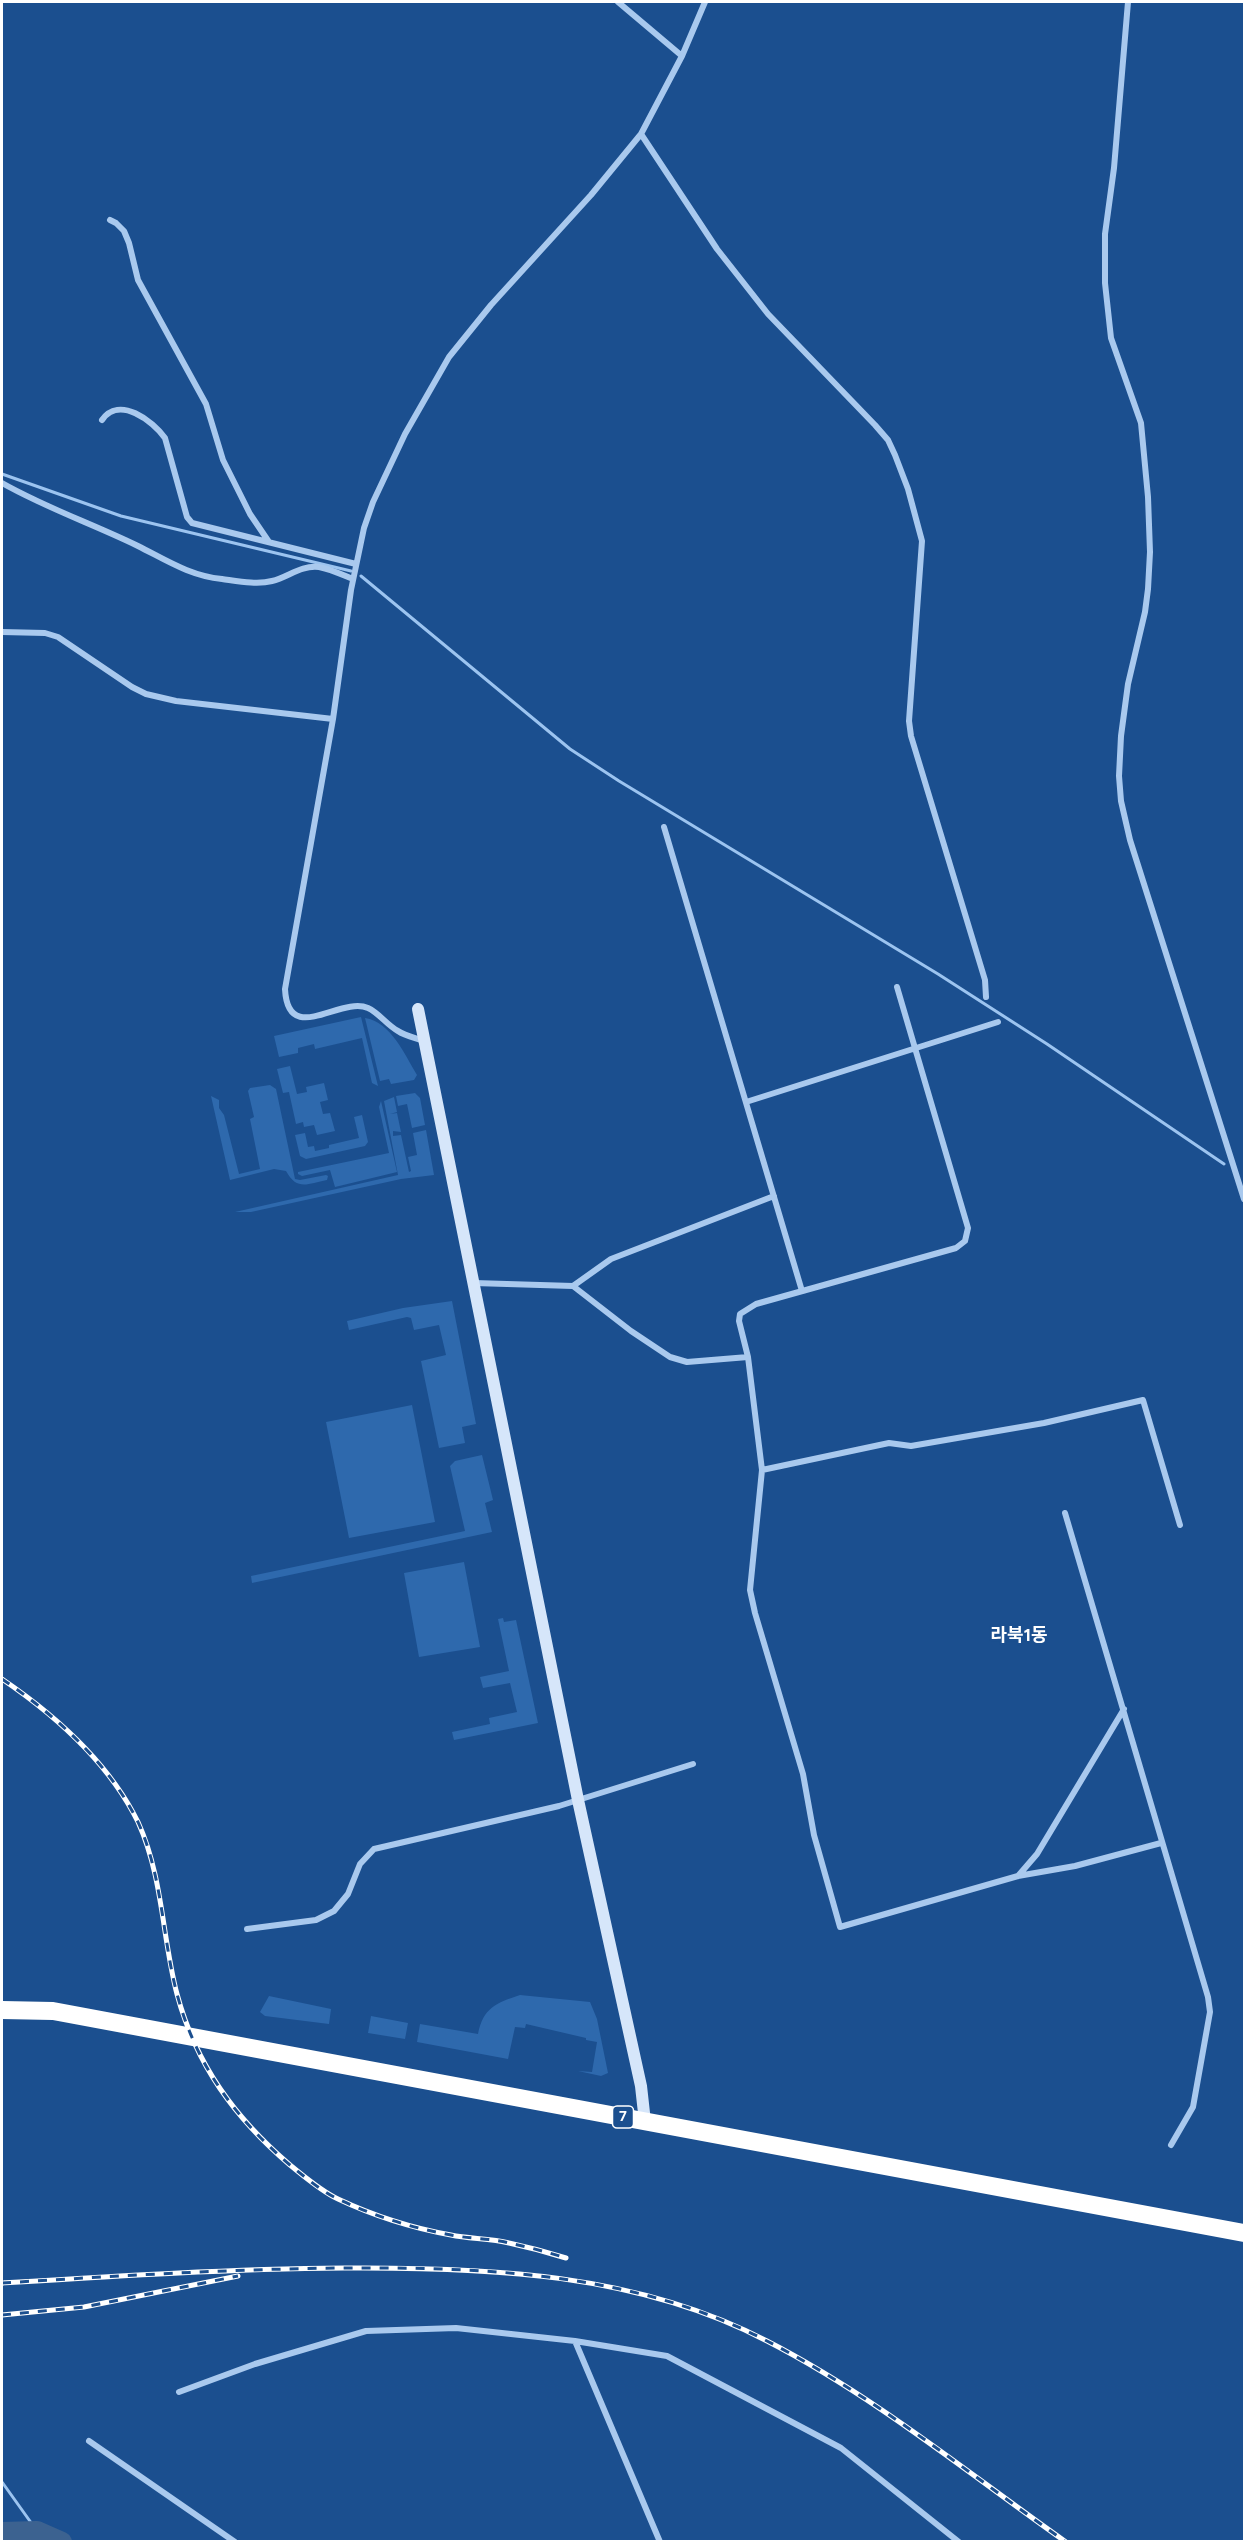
<!DOCTYPE html>
<meta charset="utf-8">
<style>
body{margin:0}
#map{position:relative;width:1246px;height:2543px;overflow:hidden;background:#1b4f8f;font-family:Figtree,sans-serif}
canvas{display:block}
.frame{position:absolute;inset:0;border:3px solid #fff;pointer-events:none}
</style>
<div id="map">
<canvas width="1246" height="2543"></canvas>
<div class="frame"></div>
</div>
<script>
const context = document.querySelector('canvas').getContext('2d');
context.lineJoin = 'round';
function paint(path, color) {
  context.fillStyle = color;
  context.fill(path, 'evenodd');
}
function strokePath(path, color, width, dash) {
  context.strokeStyle = color;
  context.lineWidth = width;
  context.lineCap = dash ? 'butt' : 'round';
  context.setLineDash(dash || []);
  context.stroke(path);
}
function label(font, color, halo, rows, align = 'center') {
  context.font = font + ' Figtree,"Noto Sans KR",sans-serif';
  context.lineWidth = 4.5;
  context.setLineDash([]);
  context.textBaseline = 'middle';
  context.strokeStyle = halo;
  context.fillStyle = color;
  for (const [text, x, y, turn = 0] of rows) {
    context.save();
    context.translate(x, y);
    context.rotate((+turn || 0) * Math.PI / 180);
    context.textAlign = isNaN(turn) ? turn : align;
    if (halo) context.strokeText(text, 0, 0);
    context.fillText(text, 0, 0);
    context.restore();
  }
}
const green = new Path2D(`
 M361,1017L378,1086L372,1083L362,1038L315,1049L314,1044L298,1048V1053L279,1057L274,1036Z
 M365,1018C391,1022 405,1055 417,1075L414,1080L391,1084L389,1079L380,1081Z
 M290,1066L297,1094L307,1092L306,1087L324,1083L328,1100L320,1102L323,1114L330,1113L335,1131L317,1135L314,1125L304,1127L303,1122L296,1124L289,1092L283,1093L277,1069Z
 M270,1085L276,1089L295,1179L300,1180L326,1175L328,1176L327,1180C307,1184 297,1191 286,1171L274,1169L230,1180L211,1096L219,1100V1108L224,1115L239,1174L260,1169L250,1119L254,1117L248,1091L250,1088Z
 M415,1093L420,1098L425,1125L412,1128L407,1104L398,1106L396,1096Z
 M394,1097L397,1112L390,1114L397,1113L401,1132L393,1131V1136L401,1135L409,1172L411,1171L408,1157L417,1155L413,1133L426,1130L434,1175L401,1179L251,1212H235L398,1175L384,1101Z
 M381,1101L397,1172L335,1187L330,1170L302,1176L298,1174V1172L389,1153L379,1107Z
 M362,1115L368,1142L365,1146L306,1159L300,1156L295,1135L305,1133L308,1147L314,1146L315,1151L329,1148V1145L359,1138L354,1117Z
 M452,1301L476,1424L462,1427L465,1443L439,1448L421,1361L446,1355L439,1325L414,1330L411,1318L407,1317L349,1330L347,1321L403,1308Z
 M412,1405L435,1522L349,1538L326,1422Z
 M482,1455L493,1500L485,1503L492,1532L252,1583L251,1576L465,1531L450,1466L455,1461Z
 M464,1562L480,1647L419,1657L404,1573Z
 M503,1618L504,1622L516,1620L538,1723L454,1740L452,1732L490,1724L489,1718L517,1712L510,1683L483,1688L480,1677L509,1671L498,1619Z
 M520,1995L590,2002L597,2019L608,2073L601,2076L578,2071L592,2072L597,2042L586,2040V2038L526,2024L525,2028L515,2027L508,2059L417,2042L420,2024L478,2034C483,2008 496,2003 520,1995Z
 M269,1996L331,2009L329,2024L265,2016L260,2012Z
 M371,2016L408,2023L405,2039L368,2033Z`);
const stream = new Path2D(`
 M2,474L121,516L351,571
 M361,576L570,749L619,781L938,974L1047,1044L1224,1164
 M2,2482L37,2531`);
const river = new Path2D(`
 M2,2532L37,2531L62,2542`);
const street = new Path2D(`
 M618,2L682,56
 M1128,2L1114,168L1105,234V283L1111,338L1141,423L1148,497L1150,552L1148,589L1145,612L1128,684L1121,736L1119,776L1121,801L1130,840L1244,1199
 M641,134L717,249L768,314L875,425L888,440L895,455L908,489L922,541L909,721L911,736L985,980L986,997
 M110,220L116,223L124,231L129,243L138,280L206,404L223,460L250,514L269,542
 M102,420C119,395 153,421 165,438L187,517L192,523L356,564
 M2,483C46,508 93,524 138,546C166,560 190,576 222,579C237,581 257,585 272,581C289,577 300,565 319,567C330,569 343,575 353,579
 M2,632L45,633L58,637L132,687L146,694L176,701L333,719
 M664,827L802,1291
 M897,987L968,1228L965,1241L956,1248L756,1304L740,1314L739,1321L748,1357L762,1470L889,1443L911,1446L1044,1423L1143,1400L1180,1525
 M424,1041C416,1038 405,1036 398,1031C387,1025 379,1013 368,1008C340,996 288,1047 285,989L333,719L351,590L364,528L373,502L405,434L449,357L491,305L591,195L641,134L682,56L705,2
 M746,1102L998,1022
 M474,1283L573,1286L631,1331L670,1357L687,1362L748,1357
 M573,1286L611,1259L774,1196
 M762,1470L750,1590L755,1613L803,1774L814,1835L840,1927L1018,1876L1075,1866L1161,1843
 M1065,1513L1208,1997L1210,2012L1193,2107L1171,2145
 M1018,1876L1037,1854L1124,1709
 M247,1929L316,1920L334,1911L348,1894L360,1864L374,1849L559,1806L693,1764
 M575,2341L660,2542
 M179,2392L255,2364L366,2331L456,2328L575,2341L667,2356L841,2448L959,2542
 M89,2441L235,2542`);
const secondary = new Path2D(`
 M418,1009L578,1800L641,2086L645,2122`);
const highway = new Path2D(`
 M2,2010L53,2011L1244,2233`);
const rail = new Path2D(`
 M2,1679C55,1715 109,1763 138,1822C163,1877 162,1937 177,1994C196,2065 235,2118 290,2165C305,2177 321,2191 338,2199C374,2216 412,2228 451,2235C470,2239 490,2238 509,2243C528,2247 547,2252 566,2258
 M2,2283C116,2276 229,2269 344,2268C488,2267 637,2273 767,2341C874,2396 968,2473 1066,2542
 M2,2315L84,2307L238,2276`);
const shields = [
 [623,2117,21]
];
const shieldNames = [
 ["7",623,2117]
];
const quarterNames = [
 ["라북1동",1019,1636]
];
paint(green, '#2e69ad');
strokePath(stream, '#9cc4f0', 3);
strokePath(river, '#3c6290', 20);
strokePath(street, '#a9c9ee', 6);
strokePath(secondary, '#d6e6fa', 12);
strokePath(highway, '#fff', 18);
strokePath(rail, '#fff', 5);
strokePath(rail, '#1b4f8f', 3, [9]);
for (const [x, y, w] of shields) {
  const box = new Path2D();
  box.roundRect(x - w / 2, y - 11, w, 22, 4.5);
  context.fillStyle = '#1b4f8f';
  context.fill(box);
  strokePath(box, '#fff', 1.5);
}
label('bold 14px', '#fff', null, shieldNames);
label('bold 18px', '#fff', '#1b4f8f', quarterNames);
</script>
